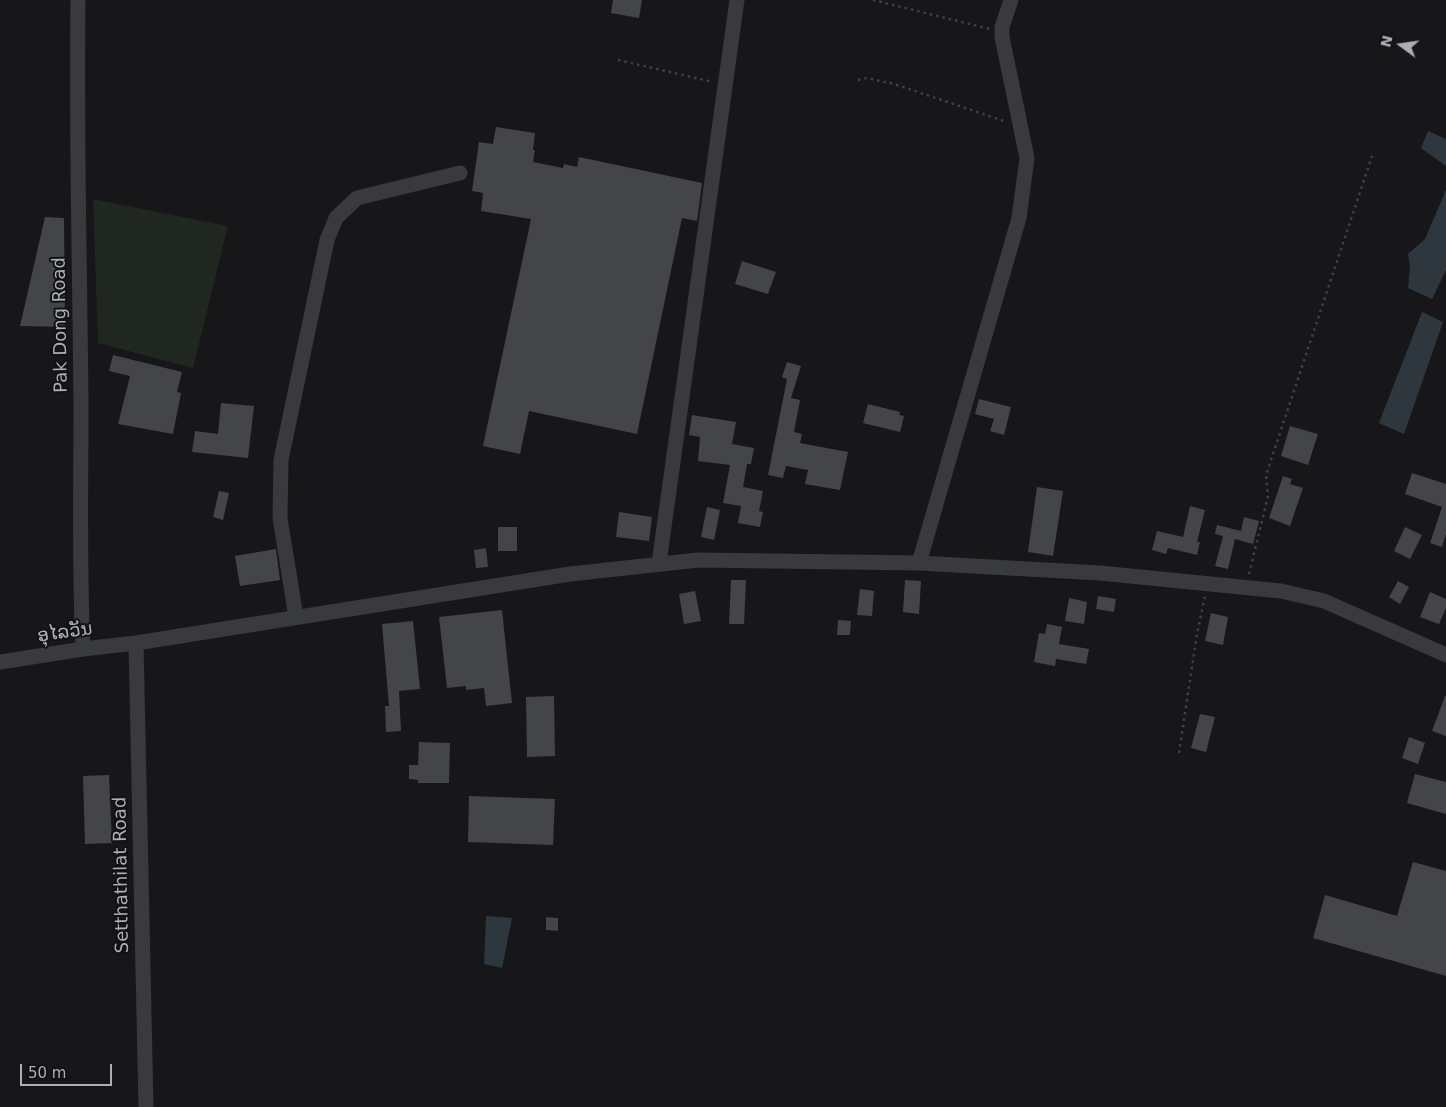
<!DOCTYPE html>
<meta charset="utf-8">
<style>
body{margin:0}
#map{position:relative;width:1446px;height:1107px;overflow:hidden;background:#171719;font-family:"DejaVu Sans",sans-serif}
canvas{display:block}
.north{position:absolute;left:1376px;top:20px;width:50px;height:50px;-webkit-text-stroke:4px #121214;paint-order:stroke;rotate:284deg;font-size:14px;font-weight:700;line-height:20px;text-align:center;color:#aaafb9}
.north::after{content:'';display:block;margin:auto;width:18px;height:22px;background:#aaafb9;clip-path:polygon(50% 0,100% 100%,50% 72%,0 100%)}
.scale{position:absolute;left:20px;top:1064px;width:92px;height:22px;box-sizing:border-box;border:2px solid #aaafb9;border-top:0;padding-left:6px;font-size:15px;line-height:18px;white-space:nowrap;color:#aaafb9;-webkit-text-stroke:4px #121214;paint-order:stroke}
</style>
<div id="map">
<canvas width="1446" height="1107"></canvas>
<div class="north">N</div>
<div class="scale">50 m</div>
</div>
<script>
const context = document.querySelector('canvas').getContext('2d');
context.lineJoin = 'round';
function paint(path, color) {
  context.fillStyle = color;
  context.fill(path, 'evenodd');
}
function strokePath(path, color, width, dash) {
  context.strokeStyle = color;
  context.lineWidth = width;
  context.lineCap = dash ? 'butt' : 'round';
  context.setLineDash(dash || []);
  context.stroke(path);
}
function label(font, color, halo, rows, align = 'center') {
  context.font = font + ' "DejaVu Sans","Noto Sans Lao",sans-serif';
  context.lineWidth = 4;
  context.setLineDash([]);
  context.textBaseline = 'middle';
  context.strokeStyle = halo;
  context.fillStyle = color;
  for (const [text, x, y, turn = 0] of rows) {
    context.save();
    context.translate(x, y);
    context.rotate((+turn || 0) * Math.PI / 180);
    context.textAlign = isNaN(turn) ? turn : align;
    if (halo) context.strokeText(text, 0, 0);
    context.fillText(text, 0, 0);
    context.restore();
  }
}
const green = new Path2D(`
 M93,199L228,226L193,368L98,343Z`);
const water = new Path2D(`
 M1428,131L1446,139V166L1421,148Z
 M1446,190V270L1432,299L1408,288L1410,267L1408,254L1425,239Z
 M1422,312L1443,322L1404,434L1379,423Z
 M486,916L512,918L502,968L484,964Z`);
const building = new Path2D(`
 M613,0H642L639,18L611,13Z
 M496,127L535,133L533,150H535L533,162L563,168L564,164L577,167L579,157L702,183L697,221L682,218L637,434L529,411L520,454L483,446L531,219L481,211L483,193L472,191L479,142L493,144Z
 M45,217L64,218L65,327L20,326Z
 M742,261L776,272L768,294L735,284Z
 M113,355L182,372L177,392L181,393L173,434L118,424L130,376L109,371Z
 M787,362L801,366L791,398L800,400L794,432L802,434L800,443L848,452L840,490L805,484L808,470L786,466L783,478L768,475L787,379L782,377Z
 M979,399L1011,407L1004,435L990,431L994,419L975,414Z
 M221,403L254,406L248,458L192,452L195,431L218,434Z
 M868,404L900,412L899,415L904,416L900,432L863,423Z
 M692,415L736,422L732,444L754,448L751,464H747L743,487L763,491L759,511L763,512L760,527L738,523L741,506L723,503L730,465L698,461L700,437L689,435Z
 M1290,426L1318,434L1308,465L1281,456Z
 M1412,473L1446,484V534L1442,547L1430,543L1442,507L1405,494Z
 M1283,476L1292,479L1290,484L1303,488L1290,526L1269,518Z
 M1037,487L1063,491L1053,556L1028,552Z
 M219,491L229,493L223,520L213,517Z
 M1190,506L1205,510L1197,542H1200L1197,555L1168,548L1166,554L1152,550L1157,531L1183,537Z
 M707,507L720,510L714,540L701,537Z
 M619,512L652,517L649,541L616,537Z
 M1244,517L1259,521L1253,544L1235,539L1228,569L1215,566L1223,536L1215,534L1217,525L1241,531Z
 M498,527H517V551H498Z
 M1405,527L1422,535L1410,559L1394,551Z
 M486,548L488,567L476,568L474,550Z
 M276,549L280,580L240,586L235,556Z
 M731,580H746L744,624H729Z
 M905,580L921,581L919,614L903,612Z
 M1398,581L1409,587L1400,604L1389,597Z
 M860,589L874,591L872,616L857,615Z
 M695,591L701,621L684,624L679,594Z
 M1430,592L1446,599V608L1439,624L1420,617Z
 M1098,596L1116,599L1114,612L1096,609Z
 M1069,598L1087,602L1084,624L1065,621Z
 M502,610L512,703L486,706L484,688L466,690V686L447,688L439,617Z
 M1211,613L1228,617L1223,645L1205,641Z
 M838,620L851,621L850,635H837Z
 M413,621L420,689L399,691L401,731L386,732L385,706H389L382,624Z
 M1047,624L1062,627L1059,644L1089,649L1086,664L1056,659L1055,666L1034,662L1039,633L1045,634Z
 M554,696L555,756L527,757L526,697Z
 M1445,696H1446V736L1432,731Z
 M1200,714L1215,717L1206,752L1191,748Z
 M1409,737L1425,743L1418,764L1402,758Z
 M419,742L450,743L449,783H418V780L409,779V765H418Z
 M1415,774L1446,782V814L1407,803Z
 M109,775L112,843L85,844L83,776Z
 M469,796L555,799L553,845L468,842Z
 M1413,862L1446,871V976L1313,938L1325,895L1397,916Z
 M546,917L558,918V931L546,930Z`);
const path = new Path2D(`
 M873,0L990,29
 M618,60L713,82
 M858,80L867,78L894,84L1007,122
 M1249,574L1268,496L1266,475L1372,156
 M1179,753L1197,634L1205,596`);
const minor = new Path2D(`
 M78,0C76,136 80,272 81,407C81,488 79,568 83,649
 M659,563L737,0
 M919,563L1019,218L1027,158L1002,37V27L1011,0
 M296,617L280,518L281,460L327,240L336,218L357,198L460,173
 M136,643L146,1107
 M0,662L83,649L136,643L570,574L698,560L919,563L1100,573L1281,591L1324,601L1446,655`);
const streetNames = [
 ["Pak Dong Road",61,325,-91],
 ["ອຸໄລວັນ",65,633,-8],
 ["Setthathilat Road",122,875,-91]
];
paint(green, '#1f2720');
paint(water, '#2e373d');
paint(building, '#444549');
strokePath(path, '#3e4145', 2.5, [2.5, 4]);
strokePath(minor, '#383a3e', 15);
label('18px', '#aaafb9', '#121214', streetNames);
</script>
